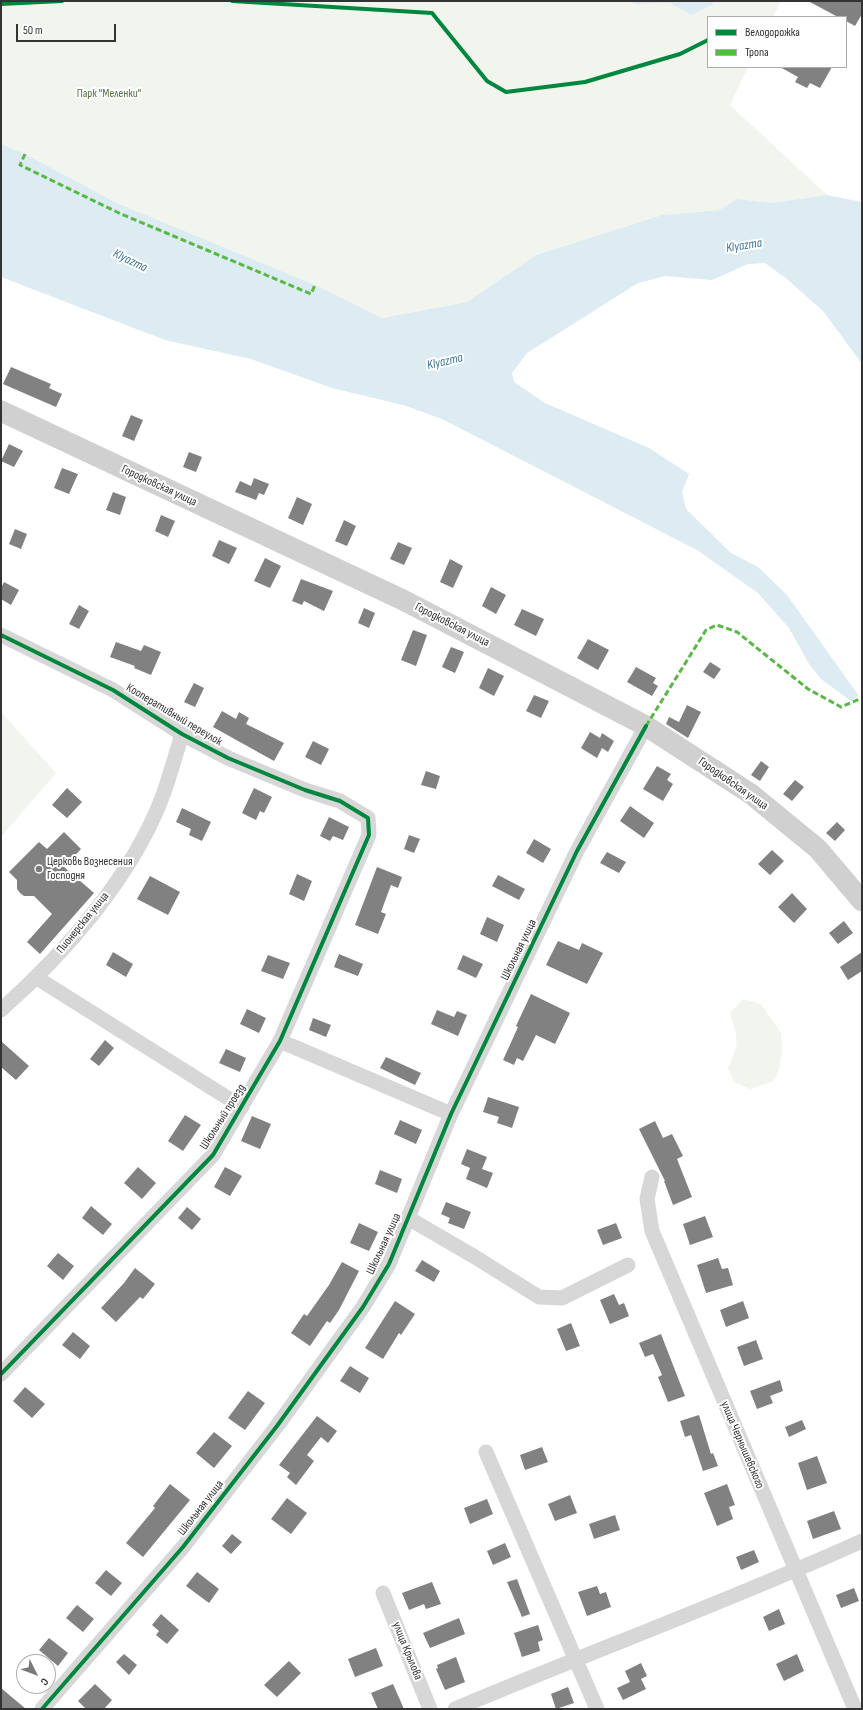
<!DOCTYPE html>
<meta charset="utf-8">
<style>
body{margin:0}
#map{position:relative;width:863px;height:1710px;overflow:hidden;background:#fff;font-family:"Sofia Sans Condensed",sans-serif}
canvas{display:block}
.frame{position:absolute;inset:0;border:2px solid #333;pointer-events:none}
.legend{position:absolute;left:707px;top:16px;width:140px;height:52px;box-sizing:border-box;background:#fff;border:1px solid #adadad;margin:0;padding:5px 7px;list-style:none;font-size:12px;color:#333}
.legend li{display:flex;align-items:center;gap:8px;height:20px}
.legend b{width:20px;border:1px solid #adadad}
.north{position:absolute;left:16px;top:1654px;width:40px;height:40px;box-sizing:border-box;background:#fff;border:1px solid #adadad;border-radius:50%;rotate:132deg;font-size:11px;font-weight:700;line-height:16px;text-align:center;color:#333}
.north::after{content:'';display:block;margin:auto;width:14px;height:18px;background:#7a7a7a;clip-path:polygon(50% 0,100% 100%,50% 72%,0 100%)}
.scale{position:absolute;left:16px;top:24px;width:100px;height:18px;box-sizing:border-box;border:2px solid #333;border-top:0;padding-left:5px;font-size:12px;line-height:14px;white-space:nowrap;color:#333;-webkit-text-stroke:3px #fff;paint-order:stroke}
</style>
<div id="map">
<canvas width="863" height="1710"></canvas>
<div class="frame"></div>
<ul class="legend">
<li><b style="height:5px;background:#00873e"></b>Велодорожка</li>
<li><b style="height:5px;background:#58b947"></b>Тропа</li>
</ul>
<div class="north">С</div>
<div class="scale">50 m</div>
</div>
<script>
const context = document.querySelector('canvas').getContext('2d');
context.lineJoin = 'round';
function paint(path, color) {
  context.fillStyle = color;
  context.fill(path, 'evenodd');
}
function strokePath(path, color, width, dash) {
  context.strokeStyle = color;
  context.lineWidth = width;
  context.lineCap = dash ? 'butt' : 'round';
  context.setLineDash(dash || []);
  context.stroke(path);
}
function label(font, color, halo, rows, align = 'center') {
  context.font = font + ' "Sofia Sans Condensed",sans-serif';
  context.lineWidth = 4;
  context.setLineDash([]);
  context.textBaseline = 'middle';
  context.strokeStyle = halo;
  context.fillStyle = color;
  for (const [text, x, y, turn = 0] of rows) {
    context.save();
    context.translate(x, y);
    context.rotate((+turn || 0) * Math.PI / 180);
    context.textAlign = isNaN(turn) ? turn : align;
    if (halo) context.strokeText(text, 0, 0);
    context.fillText(text, 0, 0);
    context.restore();
  }
}
const green = new Path2D(`
 M1,1H628L635,4L670,3L691,15L716,1H781L773,17H708V67H748L730,105L827,195L772,203L737,199L719,210L662,215L536,255L467,302L382,318L315,285L117,203L25,154L1,144Z
 M1,712L56,773L1,837Z
 M743,999L761,1004L781,1033L782,1051L779,1070L774,1081L750,1089L734,1082L728,1068C740,1044 738,1039 730,1013Z`);
const water = new Path2D(`
 M628,1H713V4L691,15L670,3L635,4Z
 M1,144L25,154L117,203L315,285L382,318L467,302L536,255L662,215L719,210L737,199L772,203L827,195L862,202V364L824,312L787,279L765,263L748,264L712,280L665,276L638,283L527,353L512,373L514,382L545,403L649,448L689,474L682,492L686,509L731,553L758,567L787,595L859,696L851,701L821,679L809,664L789,628L758,593L697,550L442,419L403,405L332,388L251,359L165,340L1,277Z`);
const building = new Path2D(`
 M808,1H862V14L855,26L846,21V17H838Z
 M780,67H832L820,88L810,83L807,88L795,82L798,77Z
 M11,367L51,384L49,388L62,394L56,407L3,384Z
 M131,415L143,420L134,441L122,436Z
 M9,444L23,451L14,467L1,461Z
 M189,452L202,457L196,472L183,467Z
 M62,468L78,474L69,494L54,488Z
 M254,478L269,484L264,495L259,493L256,500L235,492L240,481L251,486Z
 M113,492L126,497L120,515L106,510Z
 M297,497L312,504L303,525L288,518Z
 M161,515L175,521L168,537L155,531Z
 M344,520L356,526L347,546L335,541Z
 M15,529L27,534L21,549L9,544Z
 M219,540L237,548L229,564L212,556Z
 M398,542L412,548L404,565L390,559Z
 M265,558L281,566L270,588L254,581Z
 M450,559L463,566L453,588L440,582Z
 M301,579L333,591L324,611L304,601L302,605L292,601Z
 M4,582L19,590L11,605L1,599V588Z
 M491,587L506,595L496,614L482,606Z
 M79,605L89,611L79,629L69,624Z
 M364,608L375,613L369,628L358,623Z
 M522,609L544,619L536,636L514,625Z
 M413,630L427,635L416,666L401,660Z
 M588,639L609,650L598,670L577,658Z
 M116,642L141,651L144,645L161,652L151,675L134,668L135,666L110,657Z
 M451,647L464,652L455,673L442,667Z
 M710,662L721,669L714,679L703,672Z
 M636,667L656,678L653,683L658,686L652,696L627,682Z
 M488,668L504,676L494,696L479,688Z
 M194,683L204,688L195,707L184,702Z
 M534,695L549,701L541,718L526,711Z
 M687,705L701,712L688,738L666,724L669,717L679,722Z
 M222,711L236,719L239,712L249,718L246,724L284,743L274,761L213,727Z
 M590,732L600,738L602,733L614,741L608,752L602,748L597,758L581,748Z
 M313,741L329,749L321,765L305,757Z
 M761,761L769,767L760,781L751,775Z
 M657,766L671,774L667,780L673,784L663,801L643,789Z
 M426,771L440,776L436,789L421,785Z
 M795,780L804,787L792,801L783,794Z
 M67,788L82,802L67,818L52,805Z
 M254,788L272,797L264,813L260,811L256,820L242,813Z
 M630,806L654,823L644,838L620,821Z
 M182,808L211,822L202,841L189,835L191,829L176,822Z
 M329,817L349,827L343,840L333,836L330,841L320,836Z
 M837,822L845,830L835,841L826,833Z
 M64,832L81,849L64,867L94,893L40,954L27,942L52,914L34,896H24L20,893L17,889V880L9,872L39,842L47,849Z
 M409,835L420,839L414,853L404,849Z
 M534,839L551,849L543,863L526,853Z
 M772,850L784,861L770,875L758,864Z
 M607,852L626,862L619,873L600,863Z
 M377,867L402,877L398,888L391,885L381,912L386,914L378,934L355,925Z
 M297,874L312,881L304,901L289,894Z
 M498,875L525,889L519,900L492,886Z
 M150,876L180,892L168,915L137,899Z
 M792,893L807,909L794,923L778,907Z
 M487,917L504,925L497,942L480,934Z
 M844,921L853,933L838,944L829,933Z
 M558,941L579,950L582,943L603,953L587,984L546,965Z
 M113,952L133,964L126,977L106,965Z
 M862,952V971L848,980L840,967Z
 M339,954L363,964L358,976L334,967Z
 M268,955L290,963L283,979L261,971Z
 M463,955L483,964L476,978L457,969Z
 M531,994L570,1013L555,1044L536,1035L523,1061L517,1058L514,1065L503,1060L518,1027L516,1026Z
 M247,1009L266,1018L259,1033L240,1024Z
 M437,1010L454,1017L457,1011L467,1015L458,1036L431,1024Z
 M313,1018L331,1025L326,1037L309,1030Z
 M105,1040L114,1048L99,1066L90,1059Z
 M1,1041L29,1066L16,1080L1,1067Z
 M226,1049L246,1058L240,1072L219,1063Z
 M386,1057L421,1073L415,1085L380,1068Z
 M488,1097L519,1107L512,1128L497,1123L499,1117L483,1112Z
 M185,1115L201,1125L183,1151L168,1141Z
 M252,1116L271,1124L260,1149L241,1141Z
 M400,1120L422,1130L416,1144L394,1134Z
 M655,1121L663,1138L672,1134L683,1156L677,1159L692,1197L673,1205L664,1181H665L639,1129Z
 M467,1149L487,1157L482,1169L493,1173L487,1188L466,1179L470,1168L461,1164Z
 M138,1167L156,1183L142,1199L124,1183Z
 M225,1167L242,1176L230,1196L214,1187Z
 M380,1170L402,1179L397,1193L375,1184Z
 M446,1202L471,1212L464,1229L448,1223L450,1218L441,1214Z
 M91,1206L112,1224L103,1235L82,1218Z
 M187,1207L201,1219L192,1230L178,1218Z
 M705,1216L713,1237L690,1245L683,1224Z
 M359,1223L378,1232L369,1251L350,1243Z
 M616,1223L622,1238L603,1245L597,1230Z
 M58,1253L74,1266L63,1280L47,1266Z
 M718,1258L722,1269L728,1268L733,1285L706,1293L697,1265Z
 M422,1260L440,1271L434,1282L415,1271Z
 M342,1262L359,1271L339,1310L330,1323L327,1321L310,1346L291,1333L304,1314L307,1316L329,1285Z
 M135,1268L155,1284L143,1299L140,1297L116,1322L101,1308L124,1283Z
 M614,1294L619,1305L624,1303L629,1316L610,1324L600,1300Z
 M395,1301L415,1314L401,1335L399,1333L383,1359L365,1348Z
 M743,1301L749,1318L726,1327L720,1310Z
 M571,1323L580,1346L566,1351L557,1329Z
 M73,1332L90,1346L80,1359L62,1345Z
 M661,1334L685,1396L668,1402L658,1377L662,1375L653,1354L645,1357L639,1343Z
 M756,1340L763,1359L744,1366L737,1347Z
 M350,1366L369,1378L360,1393L340,1381Z
 M780,1380L783,1391L770,1396L773,1403L757,1409L750,1391Z
 M25,1387L45,1404L32,1418L13,1401Z
 M248,1391L265,1403L245,1430L228,1418Z
 M699,1415L711,1454L713,1453L718,1466L703,1471L691,1435L685,1437L680,1421Z
 M317,1416L337,1431L328,1443L321,1437L307,1455L314,1461L296,1485L287,1477L290,1473L279,1465Z
 M802,1420L806,1429L789,1437L785,1427Z
 M214,1432L232,1446L214,1468L196,1453Z
 M542,1447L548,1462L525,1470L520,1455Z
 M817,1456L827,1483L807,1490L798,1463Z
 M170,1484L190,1500L143,1557L126,1543L155,1508L153,1506Z
 M727,1484L735,1505L729,1507L733,1519L717,1526L704,1493Z
 M570,1495L577,1513L555,1521L548,1504Z
 M287,1498L307,1513L291,1534L271,1519Z
 M487,1499L493,1514L470,1524L464,1508Z
 M834,1511L841,1529L813,1539L807,1521Z
 M615,1515L620,1530L594,1539L589,1524Z
 M232,1534L242,1542L231,1554L222,1546Z
 M505,1543L511,1557L493,1565L487,1551Z
 M754,1550L759,1562L741,1570L736,1557Z
 M106,1570L122,1583L111,1596L95,1583Z
 M197,1572L219,1589L209,1603L186,1586Z
 M517,1579L530,1614L522,1617L507,1582Z
 M432,1582L441,1604L426,1609L424,1604L409,1610L402,1593Z
 M597,1586L600,1594L606,1592L611,1607L587,1616L578,1592Z
 M854,1588L859,1601L841,1608L836,1595Z
 M77,1605L94,1619L83,1632L66,1618Z
 M779,1609L785,1624L769,1631L763,1617Z
 M161,1614L179,1630L167,1644L156,1635L159,1631L152,1625Z
 M459,1618L465,1634L430,1648L423,1633Z
 M538,1625L543,1640L538,1642L540,1651L522,1657L514,1633Z
 M49,1638L68,1653L58,1666L39,1650Z
 M376,1648L383,1666L355,1677L348,1659Z
 M124,1654L137,1665L129,1675L116,1662Z
 M797,1654L804,1671L784,1681L776,1664Z
 M456,1657L465,1682L445,1690L436,1669L438,1668L437,1665Z
 M289,1661L301,1673L277,1697L264,1685Z
 M641,1663L647,1676L641,1679L646,1689L623,1700L617,1688L630,1682L625,1671Z
 M95,1684L112,1700L104,1709H86L78,1701Z
 M393,1684L404,1709H378L371,1693Z
 M568,1687L574,1703L556,1709L551,1694Z
 M1,1688L26,1709H1Z`);
const street = new Path2D(`
 M1,635L113,690L182,734L228,758L305,790L340,801L368,818L369,835L280,1041L213,1155L1,1374
 M37,978L242,1107
 M1,1010C65,953 133,876 163,795C170,775 176,754 182,734
 M280,1041L451,1114
 M652,1177L647,1199L652,1231L855,1709
 M408,1218L475,1257L539,1297L562,1298L628,1265
 M486,1452L597,1709
 M383,1593L430,1709
 M42,1709L183,1547L277,1426L363,1307L389,1264L451,1114L577,851L646,726
 M455,1709C590,1652 729,1601 862,1541`);
const secondary = new Path2D(`
 M1,411L403,600L646,726L751,794L818,849L862,901`);
const quiet = new Path2D(`
 M25,154L20,165L119,213L311,294L315,285
 M646,726L706,630L717,625L737,632L808,689L841,707L862,698`);
const cycleway = new Path2D(`
 M232,1L432,13L487,81L506,92L585,82L680,54L708,40
 M1,4L62,1
 M1,635L113,690L182,734L228,758L305,790L340,801L368,818L369,835L280,1041L213,1155L1,1374
 M42,1709L183,1547L277,1426L363,1307L389,1264L451,1114L577,851L646,726`);
const markers = [
 [39,869,4,"#7a7a7a"]
];
const parkNames = [
 ["Парк \"Меленки\"",109,94]
];
const streetNames = [
 ["Городковская улица",159,486,25],
 ["Городковская улица",452,625,27],
 ["Кооперативный переулок",174,715,31],
 ["Городковская улица",733,784,35],
 ["Пионерская улица",83,923,-51],
 ["Школьная улица",519,950,-64],
 ["Школьный проезд",223,1117,-58],
 ["Школьная улица",384,1244,-65],
 ["улица Чернышевского",742,1445,67],
 ["Школьная улица",201,1508,-52],
 ["улица Крылова",407,1651,68]
];
const poiNames = [
 ["Церковь Вознесения",47,862],
 ["Господня",47,876]
];
const waterNames = [
 ["Klyazma",744,246,-9],
 ["Klyazma",130,261,26],
 ["Klyazma",445,362,-13]
];
paint(green, '#f1f5ed');
paint(water, '#ddebf3');
paint(building, '#818181');
strokePath(street, '#d7d7d7', 15);
strokePath(secondary, '#d0d0d0', 21);
strokePath(quiet, '#58b947', 3, [6, 3]);
strokePath(cycleway, '#00873e', 4);
for (const [x, y, r, color] of markers) {
  const dot = new Path2D();
  dot.arc(x, y, r, 0, 2 * Math.PI);
  context.fillStyle = color;
  context.fill(dot);
  strokePath(dot, '#fff', 1.5);
}
label('12px', '#56703f', '#fff', parkNames);
label('12px', '#333', '#fff', streetNames);
label('12px', '#333', '#fff', poiNames, 'left');
label('italic 13px', '#3f7597', '#fff', waterNames);
</script>
